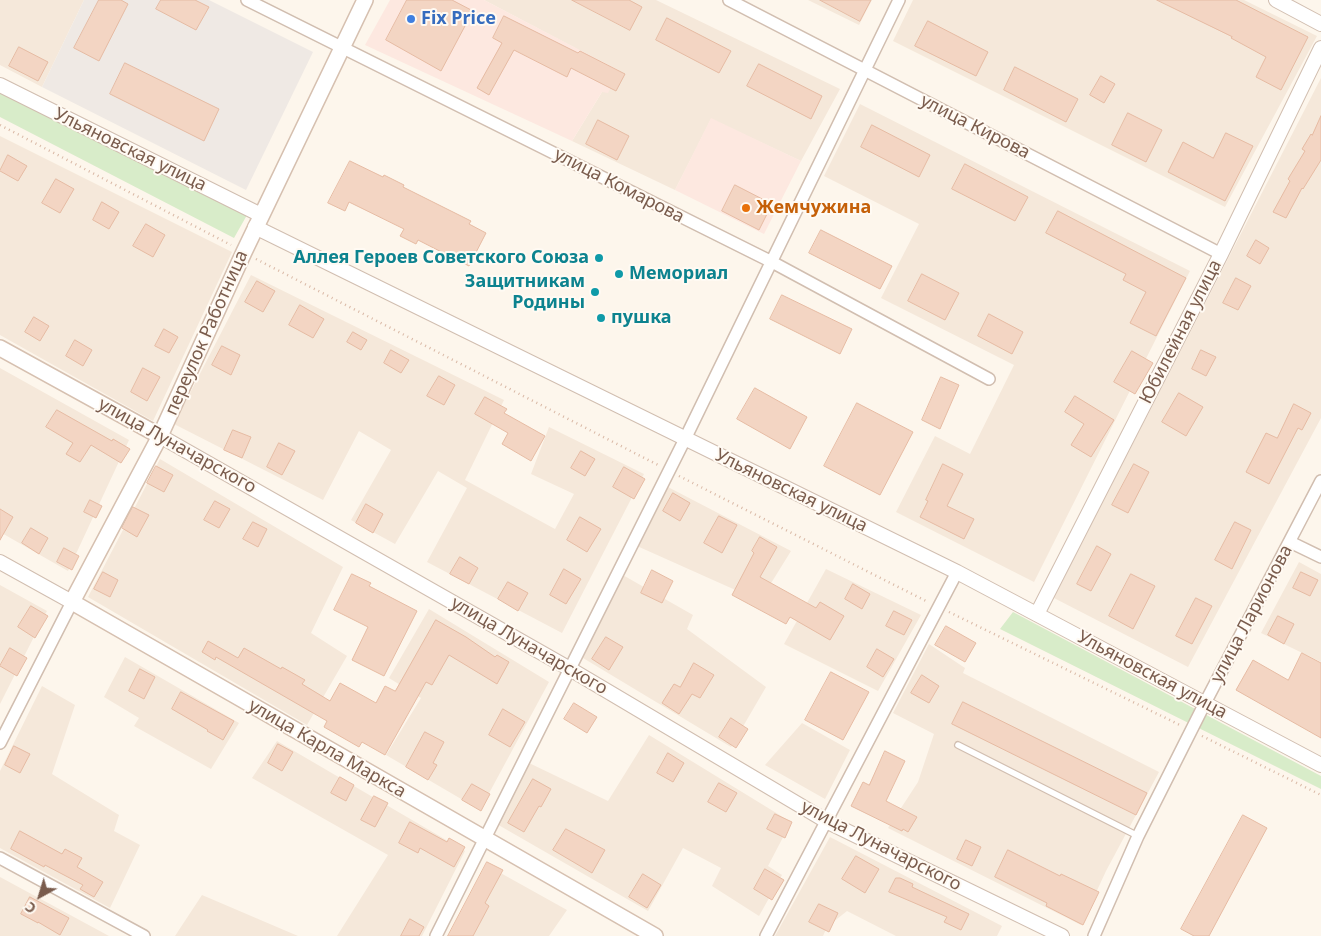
<!DOCTYPE html>
<meta charset="utf-8">
<style>
body{margin:0}
#map{position:relative;width:1321px;height:936px;overflow:hidden;background:#fdf6ec;font-family:"Noto Sans",sans-serif}
canvas{display:block}
.north{position:absolute;left:15px;top:871px;width:50px;height:50px;-webkit-text-stroke:4px #fffaf3;paint-order:stroke;rotate:219deg;font-size:14px;font-weight:700;line-height:20px;text-align:center;color:#7a5c4d}
.north::after{content:'';display:block;margin:auto;width:18px;height:22px;background:#7a5c4d;clip-path:polygon(50% 0,100% 100%,50% 72%,0 100%)}
</style>
<div id="map">
<canvas width="1321" height="936"></canvas>
<div class="north">С</div>
</div>
<script>
const context = document.querySelector('canvas').getContext('2d');
context.lineJoin = 'round';
function paint(path, color) {
  context.fillStyle = color;
  context.fill(path, 'evenodd');
}
function strokePath(path, color, width, dash) {
  context.strokeStyle = color;
  context.lineWidth = width;
  context.lineCap = dash ? 'butt' : 'round';
  context.setLineDash(dash || []);
  context.stroke(path);
}
function label(font, color, halo, rows, align = 'center') {
  context.font = font + ' "Noto Sans",sans-serif';
  context.lineWidth = 4;
  context.setLineDash([]);
  context.textBaseline = 'middle';
  context.strokeStyle = halo;
  context.fillStyle = color;
  for (const [text, x, y, turn = 0] of rows) {
    context.save();
    context.translate(x, y);
    context.rotate((+turn || 0) * Math.PI / 180);
    context.textAlign = isNaN(turn) ? turn : align;
    if (halo) context.strokeText(text, 0, 0);
    context.fillText(text, 0, 0);
    context.restore();
  }
}
const residential = new Path2D(`
 M0,0H84L42,87L0,65Z
 M484,0H656L840,89L801,161L711,119L675,190L572,141L602,92L619,71Z
 M808,0H872L859,25Z
 M913,0H1244L1317,36L1225,207L893,41Z
 M1321,78V418L1188,667L1052,597L1140,430Z
 M860,104L1190,271L1034,582L896,512L935,436L970,454L1014,365L881,298L919,224L824,176Z
 M0,136L232,252L153,421L0,335Z
 M251,275L504,400L465,480L555,529L574,494L531,474L549,427L644,474L562,633L427,562L467,488L438,471L395,544L351,520L391,450L359,431L323,500L174,424Z
 M0,368L129,440L68,571L0,532Z
 M160,459L343,567L311,633L347,656L307,725L88,597Z
 M666,486L791,551L760,601L637,546Z
 M1299,562L1321,574V662L1261,633Z
 M826,569L921,615L878,691L784,644Z
 M621,574L693,615L687,629L766,687L731,747L578,655Z
 M0,585L47,611L0,704Z
 M429,609L549,682L480,810L386,755L421,698L389,678Z
 M929,644L965,668L963,673L1159,772L1106,871L1081,925L888,828L918,782L934,734L893,713Z
 M125,657L239,723L211,769L134,726L139,718L104,697Z
 M42,686L75,705L52,774L119,815L114,831L140,845L110,908L0,848V771Z
 M802,723L850,750L825,799L765,765Z
 M649,735L791,822L768,866L782,875L759,916L712,886L721,868L683,848L648,911L495,823L527,762L608,801Z
 M277,741L465,851L422,936H337L388,855L252,778Z
 M830,837L1002,926L997,936H896L847,911L827,927L823,936H775Z
 M488,866L567,910L549,936H451Z
 M0,877L109,936H0Z
 M202,895L298,936H175Z`);
const commercial = new Path2D(`
 M390,0H484L620,71L608,93L602,92L572,141L365,45Z
 M711,118L801,161L764,234L675,190Z`);
const industrial = new Path2D(`
 M84,0H209L313,52L246,190L42,87Z`);
const green = new Path2D(`
 M0,91L247,215L234,238L0,117Z
 M1013,612L1321,776V789L1000,629Z`);
const building = new Path2D(`
 M99,0H121L128,4L99,61L74,48Z
 M161,0H195L209,7L196,30L156,9Z
 M407,0H452L473,11L441,71L386,40Z
 M572,0H629L642,7L630,30Z
 M820,0H871L860,21Z
 M1157,0H1236L1308,37L1281,90L1256,77L1266,57L1231,38L1232,37Z
 M504,16L578,53L580,51L625,74L616,91L571,68L567,77L514,50L489,95L477,88L502,43L493,38Z
 M667,18L731,51L719,73L656,40Z
 M928,21L988,52L976,76L915,46Z
 M19,47L48,62L38,81L9,66Z
 M125,63L219,109L204,141L110,94Z
 M759,64L822,96L811,119L747,86Z
 M1015,67L1078,99L1066,122L1004,90Z
 M1101,76L1115,84L1104,103L1090,95Z
 M1128,113L1162,130L1146,162L1112,145Z
 M1321,116V160L1303,189L1302,188L1286,218L1273,212L1290,181L1288,179L1305,151L1302,149L1311,134L1312,135Z
 M598,120L629,136L617,160L586,144Z
 M872,125L930,155L919,177L861,147Z
 M1226,133L1253,146L1225,201L1168,172L1183,142L1213,158Z
 M8,155L27,166L18,181L0,171Z
 M350,161L383,177L384,175L404,185L403,187L471,221L469,224L486,233L469,266L418,240L416,244L400,236L404,229L349,202L345,211L328,203Z
 M965,164L1028,197L1015,221L952,189Z
 M56,179L74,189L60,213L42,203Z
 M735,185L772,204L759,230L722,211Z
 M102,202L119,212L109,229L93,220Z
 M1058,211L1186,278L1156,336L1130,323L1146,292L1123,280L1126,274L1046,233Z
 M146,224L165,235L153,257L133,246Z
 M821,230L892,266L880,289L809,253Z
 M1256,240L1269,248L1260,264L1247,256Z
 M922,274L959,293L945,320L908,301Z
 M1236,278L1251,286L1238,310L1223,303Z
 M257,281L275,291L263,312L245,302Z
 M782,295L852,329L840,354L770,319Z
 M300,305L324,319L313,338L289,325Z
 M989,314L1023,332L1012,354L978,336Z
 M34,317L49,326L40,341L25,332Z
 M164,329L178,337L169,353L155,346Z
 M353,332L367,340L361,350L347,342Z
 M75,340L92,350L83,366L66,356Z
 M222,346L240,355L231,375L212,365Z
 M391,350L409,360L401,373L384,363Z
 M1201,350L1216,357L1206,376L1192,369Z
 M1132,351L1153,363L1135,394L1114,382Z
 M143,368L160,377L147,401L131,392Z
 M439,376L455,385L444,405L427,396Z
 M941,377L959,385L940,429L922,420Z
 M755,388L807,417L790,449L737,419Z
 M1179,393L1203,407L1186,436L1162,422Z
 M1075,396L1114,420L1091,457L1071,445L1084,424L1065,412Z
 M485,397L507,409L504,413L545,436L531,461L502,444L508,433L475,414Z
 M857,403L913,432L880,495L824,466Z
 M1294,404L1311,413L1302,430L1298,428L1269,484L1246,472L1266,433L1277,438Z
 M57,410L112,441L113,439L130,449L121,463L91,445L80,462L66,454L73,443L46,427Z
 M233,430L251,437L242,458L224,450Z
 M279,443L295,451L282,475L267,467Z
 M581,451L595,459L585,476L571,468Z
 M943,464L963,474L947,506L974,519L964,539L920,517L928,501L926,500Z
 M1134,464L1149,472L1128,513L1112,505Z
 M156,466L173,475L164,492L147,483Z
 M624,467L645,479L634,499L613,487Z
 M673,493L690,503L680,521L663,511Z
 M90,500L102,506L96,518L84,512Z
 M215,501L230,509L219,528L204,520Z
 M366,504L383,514L373,533L356,523Z
 M133,507L149,515L137,537L122,528Z
 M0,509L13,517L0,540Z
 M719,516L737,525L722,553L704,543Z
 M580,517L601,529L587,552L567,540Z
 M253,522L267,529L258,547L243,539Z
 M1235,522L1251,530L1232,569L1215,560Z
 M31,528L48,538L39,554L22,543Z
 M760,537L777,547L760,577L816,608L820,602L844,616L830,640L790,617L786,624L732,595L754,553L752,551Z
 M1097,546L1111,554L1091,591L1077,584Z
 M64,548L79,556L72,570L57,562Z
 M460,557L478,568L469,584L450,574Z
 M564,569L581,579L566,604L550,595Z
 M652,570L673,581L662,603L641,593Z
 M103,572L118,580L110,597L94,589Z
 M1301,572L1318,580L1310,596L1293,588Z
 M352,574L371,583L369,586L417,611L384,676L352,660L368,627L334,610Z
 M1131,574L1155,586L1133,629L1109,616Z
 M508,582L528,593L518,611L498,599Z
 M853,584L870,594L862,609L845,599Z
 M1196,598L1212,606L1192,644L1176,636Z
 M31,606L48,616L35,638L18,627Z
 M894,611L912,620L904,635L886,626Z
 M1278,616L1294,624L1284,644L1268,635Z
 M436,620L466,637L495,657L497,655L509,662L497,684L449,655L432,685L426,682L385,755L362,742L359,747L324,727L327,721L216,657L215,660L202,652L208,641L238,658L244,648L281,669L282,667L305,680L302,684L330,701L340,683L376,703L385,686L395,691Z
 M946,626L976,643L965,662L935,645Z
 M606,637L623,647L609,670L592,659Z
 M10,648L27,658L17,676L0,666Z
 M877,649L894,659L883,677L867,667Z
 M1302,653L1321,663V738L1236,690L1253,660L1288,680Z
 M694,663L714,675L700,698L692,694L679,714L662,703L674,684L680,687Z
 M140,669L155,677L144,699L129,691Z
 M831,672L869,692L843,740L805,720Z
 M922,675L939,686L929,703L911,693Z
 M181,692L234,721L223,740L207,731L208,730L172,709Z
 M963,702L1147,793L1136,815L952,724Z
 M574,703L597,717L587,733L564,719Z
 M503,709L525,722L510,747L489,735Z
 M731,718L748,729L736,748L719,737Z
 M425,732L444,742L433,763L437,765L428,780L406,767Z
 M278,744L293,752L282,771L268,763Z
 M14,746L30,754L20,773L5,765Z
 M885,751L905,761L886,801L917,817L908,832L903,829L902,831L851,806L863,782L869,785Z
 M668,753L684,763L673,782L657,773Z
 M340,777L354,785L346,801L331,793Z
 M533,779L551,789L541,807L539,806L524,832L508,823Z
 M719,783L737,793L726,812L708,802Z
 M472,784L490,794L481,811L462,800Z
 M374,796L388,803L375,827L361,820Z
 M775,814L792,822L785,838L767,829Z
 M1243,815L1267,828L1209,936H1194L1181,929Z
 M410,822L447,842L449,838L465,847L454,867L420,848L418,853L399,843Z
 M566,829L605,850L592,873L553,850Z
 M20,831L62,854L65,849L82,858L77,867L103,882L94,897L80,889L83,885L45,865L44,867L11,849Z
 M966,840L981,847L972,866L957,859Z
 M1008,850L1060,876L1061,874L1099,892L1083,925L1046,906L1047,903L995,877Z
 M856,856L879,869L865,893L842,879Z
 M487,862L503,870L485,903L489,906L473,936H448Z
 M765,869L784,880L772,900L754,889Z
 M643,874L661,885L647,908L629,897Z
 M896,878H900L913,884L912,887L969,914L961,930L944,922L947,917L889,892Z
 M30,897L69,918L60,935L38,922V923L21,914Z
 M819,904L838,913L829,932L809,922Z
 M410,919L424,927L419,936H401Z`);
const path = new Path2D(`
 M0,125L231,245
 M256,259L658,465
 M679,476L928,602
 M949,612L1182,726
 M1202,736L1321,795`);
const service = new Path2D(`
 M958,745L1138,836`);
const minor = new Path2D(`
 M247,0L772,262L989,379
 M729,0L1221,254
 M1290,542L1321,557
 M0,743L72,602
 M0,858L144,936
 M436,936L685,439L899,0
 M766,936L957,572
 M1094,936L1138,836L1205,703L1321,481`);
const tertiary = new Path2D(`
 M1276,0L1321,24
 M0,85L261,215
 M255,227L957,572L1321,765
 M160,436L570,669L828,822L1062,936
 M0,562L72,602
 M1037,614L1221,254L1321,48`);
const secondary = new Path2D(`
 M365,0L244,252L160,436L72,602L655,936
 M0,348L160,436`);
const markers = [
 [411,19,5,"#3f7fe0"],
 [746,208,5,"#e8710a"],
 [599,258,5,"#0f9aa8"],
 [619,274,5,"#0f9aa8"],
 [595,292,5,"#0f9aa8"],
 [601,318,5,"#0f9aa8"]
];
const shopNames = [
 ["Fix Price",421,19]
];
const streetNames = [
 ["улица Кирова",975,127,27],
 ["Ульяновская улица",130,150,26],
 ["улица Комарова",619,186,27],
 ["Юбилейная улица",1181,332,-63],
 ["переулок Работница",207,333,-66],
 ["улица Луначарского",177,446,29],
 ["Ульяновская улица",791,491,26],
 ["улица Ларионова",1252,614,-62],
 ["улица Луначарского",529,646,30],
 ["Ульяновская улица",1152,675,28],
 ["улица Карла Маркса",327,749,30],
 ["улица Луначарского",881,846,27]
];
const foodNames = [
 ["Жемчужина",756,208]
];
const cultureNames = [
 ["Аллея Героев Советского Союза",589,258],
 ["Мемориал",629,274,"left"],
 ["Защитникам",585,282],
 ["Родины",585,303],
 ["пушка",611,318,"left"]
];
paint(residential, '#f5e8da');
paint(commercial, '#fde8e0');
paint(industrial, '#efe9e4');
paint(green, '#d8ecc9');
paint(building, '#f3d5c3');
strokePath(building, '#e6bba3', 1);
strokePath(service, '#d1beb0', 8);
strokePath(minor, '#d1beb0', 14);
strokePath(tertiary, '#d1beb0', 16);
strokePath(secondary, '#d6c0b0', 18);
strokePath(path, '#d9b8a5', 2.5, [1, 4]);
strokePath(service, '#fff', 5.5);
strokePath(minor, '#fff', 11);
strokePath(tertiary, '#fff', 14);
strokePath(secondary, '#fff', 15);
for (const [x, y, r, color] of markers) {
  const dot = new Path2D();
  dot.arc(x, y, r, 0, 2 * Math.PI);
  context.fillStyle = color;
  context.fill(dot);
  strokePath(dot, '#fffaf3', 2);
}
label('bold 18px', '#366cbe', '#fffaf3', shopNames, 'left');
label('18px', '#7a5c4d', '#fffaf3', streetNames);
label('bold 18px', '#c56008', '#fffaf3', foodNames, 'left');
label('bold 18px', '#0d838f', '#fffaf3', cultureNames, 'right');
</script>
